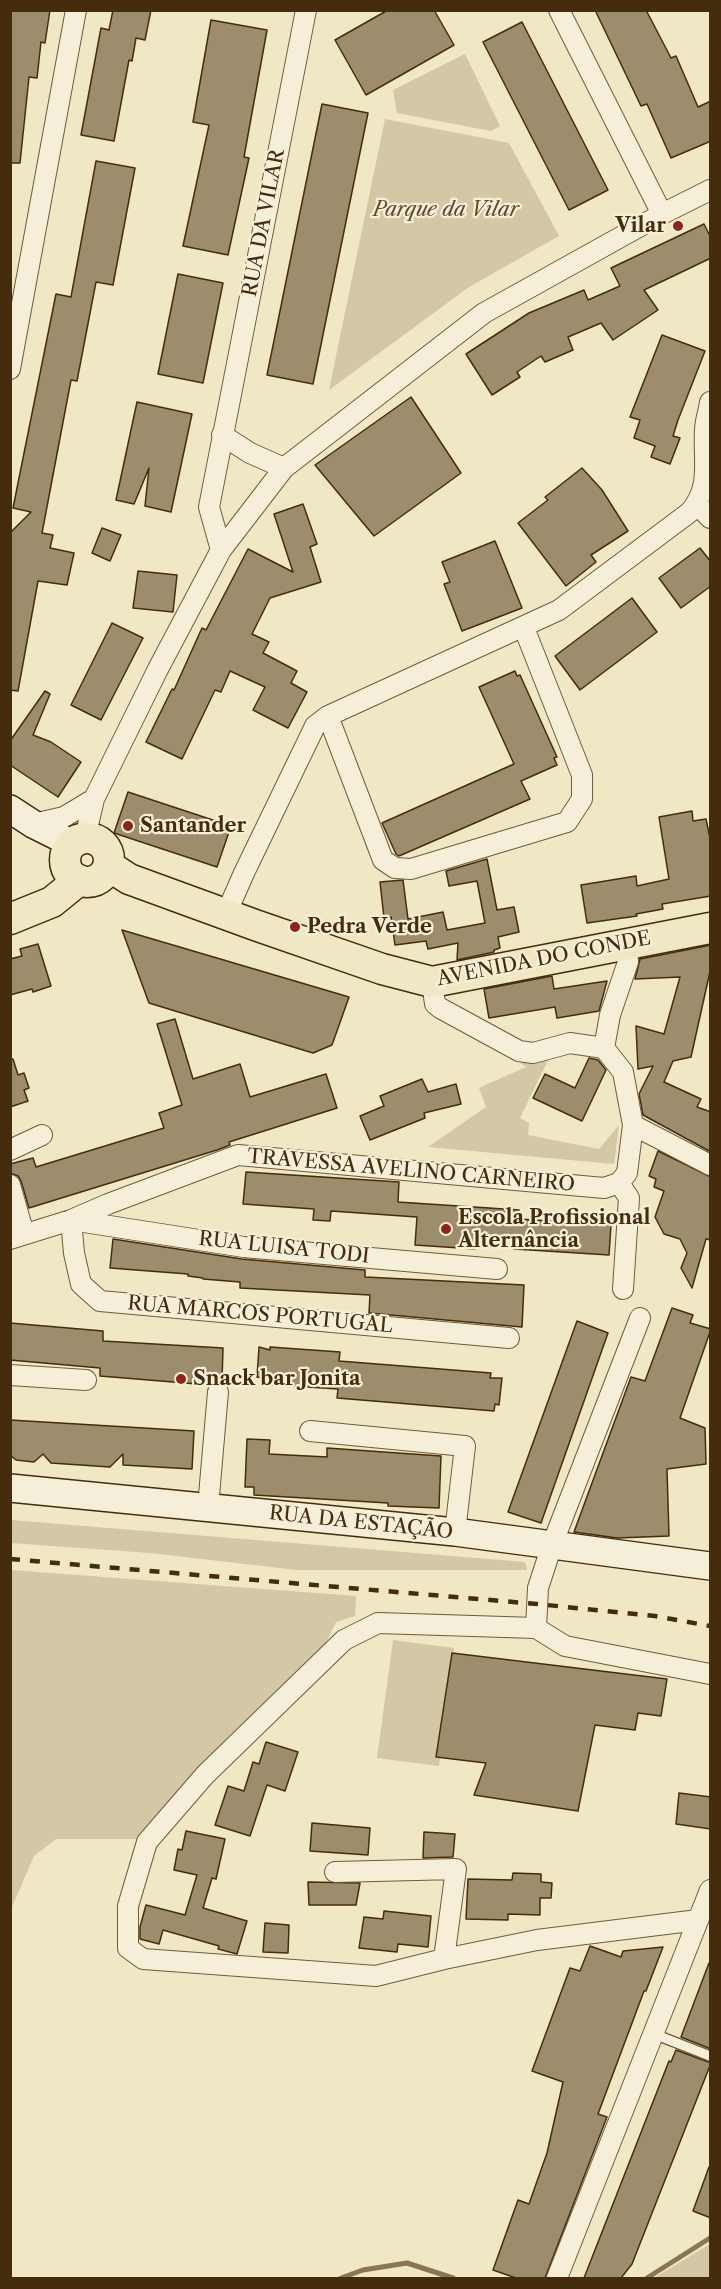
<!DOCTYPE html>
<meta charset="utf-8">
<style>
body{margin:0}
#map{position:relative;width:721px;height:2289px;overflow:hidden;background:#f0e7c4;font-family:"Libre Caslon Text",serif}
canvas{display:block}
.frame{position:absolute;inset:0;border:12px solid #452c0c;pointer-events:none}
</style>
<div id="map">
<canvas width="721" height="2289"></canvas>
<div class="frame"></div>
</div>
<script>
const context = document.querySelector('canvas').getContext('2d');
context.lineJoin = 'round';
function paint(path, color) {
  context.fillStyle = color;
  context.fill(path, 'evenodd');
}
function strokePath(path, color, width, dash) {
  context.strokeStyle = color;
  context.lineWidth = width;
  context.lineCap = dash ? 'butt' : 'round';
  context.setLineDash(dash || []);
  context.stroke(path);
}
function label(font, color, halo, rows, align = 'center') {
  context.font = font + ' "Libre Caslon Text",serif';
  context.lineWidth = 4.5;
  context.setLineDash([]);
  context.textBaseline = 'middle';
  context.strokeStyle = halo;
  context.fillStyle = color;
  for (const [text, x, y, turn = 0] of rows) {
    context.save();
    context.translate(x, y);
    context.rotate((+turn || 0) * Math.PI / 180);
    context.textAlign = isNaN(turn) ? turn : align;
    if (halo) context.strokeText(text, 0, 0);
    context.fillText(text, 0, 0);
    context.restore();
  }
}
const green = new Path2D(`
 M465,54L500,126L491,131L397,113L393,90Z
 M385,119L509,143L559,236L469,287L329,390Z
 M549,1058L520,1118L529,1123L528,1135L599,1149L619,1125L614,1164L428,1147L486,1107L479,1088L526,1067L520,1063Z
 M11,1520L525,1562L527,1570H297L150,1553L11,1543Z
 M11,1570L356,1596L355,1616L336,1622L323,1649L139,1839H56L34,1856L11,1909Z
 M393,1640L454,1648L439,1766L377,1758Z
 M710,2244V2278H654Z`);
const stream = new Path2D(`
 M341,2278L363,2270L407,2263L453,2278
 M647,2278L710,2238`);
const building = new Path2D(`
 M10,10H50L45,43L41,42L37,78L29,77L20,163H10Z
 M113,10H151L145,40L136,38L132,61L129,60L114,141L81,135L101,28L109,30Z
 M388,10H434L454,45L366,95L335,40Z
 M595,10H646L671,58L676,56L698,107L711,101V141L671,158L647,104L641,106Z
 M211,20L267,30L244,157L249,158L228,255L183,246L209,125L193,122Z
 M522,22L608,190L569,210L483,42Z
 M322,104L368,113L313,384L267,375Z
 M96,161L135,168L113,285L96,282L77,381L71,380L42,533L53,535L50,548L74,553L67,585L38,581L18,691L10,690V533L31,512L13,508L56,294L71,297Z
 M704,224L711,238V258L644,290L658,310L613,340L601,323L568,337L573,350L545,362L541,356L517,372L520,377L492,395L466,354L529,313L584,290L588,300L620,286L611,268Z
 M178,274L223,283L203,383L158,374Z
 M662,335L705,351L678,420L673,436L680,438L670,464L651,457L655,446L634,438L640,420L630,417Z
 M411,397L461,473L374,536L315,465Z
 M137,402L192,414L171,512L145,506L149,468L134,504L116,500Z
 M582,468L602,490L628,531L591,555L596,562L566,586L518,523L548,500L545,497Z
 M303,504L317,544L310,547L321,582L270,598L252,634L269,642L263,653L297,671L291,683L307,692L288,728L253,710L265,687L230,671L221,692L215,690L182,759L146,742L172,689L174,690L202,628L206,630L248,549L293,572L274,514Z
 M102,528L121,535L110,561L92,553Z
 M495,541L522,608L462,631L444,584L450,582L442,562Z
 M700,548L711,562V586L681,608L659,578Z
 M138,571L177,575L173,612L133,608Z
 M632,598L657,632L580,690L555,656Z
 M112,623L143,638L101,720L71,705Z
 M515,671L517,676L520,675L557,757L554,758L557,765L521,781L530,799L399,856L396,854L382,823L514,764L479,687Z
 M45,691L50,694L33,735L51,742L81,762L58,797L10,765V741Z
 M128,792L231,826L217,867L114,833Z
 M692,811L693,821L706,819L711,843V896L662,904L663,909L636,914L637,916L587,923L581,885L636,876L637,886L669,879L659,817Z
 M487,859L497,910L514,907L519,932L498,937L500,948L494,950V952L457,960L458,943L428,949L426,941L395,945L391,917L384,918L380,882L403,880L408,919L443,912L447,930L485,923L477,881L449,886L446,871Z
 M122,930L349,997L332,1045L313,1053L149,1003Z
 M38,944L51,986L33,992L32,989L10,995V959L22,956L20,949Z
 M711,945V967L691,1057L673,1061L664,1082L701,1099L697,1107L711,1112V1152L643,1115L639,1094L653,1066L638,1069L636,1026L664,1034L680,977L635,979L640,959Z
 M552,976L554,989L607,981L599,1011L557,1018L555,1007L489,1018L484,989Z
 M175,1019L193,1079L240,1064L250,1097L326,1074L337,1108L229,1142L230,1145L217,1150L29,1208L21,1181L18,1176L10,1173V1164L33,1158L36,1167L164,1128L159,1113L182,1105L157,1024Z
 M589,1058L598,1060L606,1070L582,1121L533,1098L545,1074L575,1088Z
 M10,1059H13L18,1075L24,1073L29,1088L24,1090L28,1101L10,1107Z
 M422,1079L428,1092L456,1084L461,1104L424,1113L425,1118L370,1140L360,1116L384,1106L380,1096Z
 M658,1151L711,1177V1240L706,1239L692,1288L681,1268L687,1253L680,1239L664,1234L655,1217L664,1191L654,1187L656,1179L649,1176Z
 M246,1172L399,1182L398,1202L519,1210V1219L611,1225L609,1255L514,1249L515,1240L475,1238V1249L415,1245L417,1217L331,1211L330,1221L313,1220L314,1209L243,1204Z
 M113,1239L242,1259L365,1270V1277L524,1285L522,1327L369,1313L370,1295L240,1288V1282L203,1279V1278L188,1276V1274L110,1268Z
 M672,1308L693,1315L690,1323L711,1329L680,1418L705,1428L706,1464L667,1469L669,1536L617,1538L574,1532L631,1377L645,1381Z
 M577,1321L608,1333L541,1523L508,1512Z
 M10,1323L103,1331V1341L223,1348L222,1381H213L209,1385L100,1376V1368L10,1360Z
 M259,1347L270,1350V1347L340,1352L339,1361L491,1373L490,1378H502L499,1405L495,1404L494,1411L337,1398L338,1389L261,1384L262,1378L257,1377Z
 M10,1420L194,1431L192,1469L123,1465V1454L110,1467L51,1463L43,1454L34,1462L16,1460L10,1455Z
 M247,1439L270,1440L269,1454L327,1457V1448L441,1456L439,1508L388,1506V1503L254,1495V1487H245Z
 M452,1653L667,1679L661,1716L638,1713L635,1730L595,1725L578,1811L474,1795L486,1763L436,1757Z
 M266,1742L298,1752L285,1791L267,1785L250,1836L215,1825L228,1786L244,1791L253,1762L259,1764Z
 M679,1793L711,1797V1829L676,1824Z
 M312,1823L370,1828L368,1855L310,1851Z
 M186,1831L225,1839L216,1879L212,1878L203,1908L247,1921L237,1954L218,1949L219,1946L163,1930L159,1944L140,1939V1927L146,1905L185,1915L197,1875L174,1870L178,1849L182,1850Z
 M424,1832L455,1834L453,1857L423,1858Z
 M513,1873L541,1874V1882L552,1883L551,1898H540V1915L508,1914V1920L466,1919L468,1879L512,1880Z
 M308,1882L360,1883L356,1905H309Z
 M384,1911L431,1916L428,1947L398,1944L397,1952L359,1948L364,1917L383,1919Z
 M265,1923L289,1925L288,1953L263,1952Z
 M590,1946L621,1957L623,1951L663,1947L646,1991H644L598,2114L607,2117L545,2278H516L493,2270L518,2200L529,2204L547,2153L563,2082L532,2071L570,1968L580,1971Z
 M709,1963H711V2049L681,2037Z
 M676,2050L711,2063L632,2264L621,2278H584L669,2061L671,2062Z
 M709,2167H711V2218L693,2211Z`);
const lane = new Path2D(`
 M654,2034L710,2056`);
const street = new Path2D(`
 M559,10L662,214
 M10,369L76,10
 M222,435L250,453L284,468
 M697,504L710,518
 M221,550L209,507L306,10
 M328,716L383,860L395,868L411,869L567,822L582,799V775L524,628
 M33,824L64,817L94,799
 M85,838L94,799L158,669L221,550L284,468L484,313L662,214L710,190
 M226,914L244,873L315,726L328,716L559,610L690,512C712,486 703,461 705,430C705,421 709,411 710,402
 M432,982L435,1004L440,1008L519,1051L533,1053L570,1043L604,1048L623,1072L633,1125L710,1165
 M604,1048L610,1015L628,962L627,944
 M10,1150L42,1135
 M619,1183L629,1198L623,1289
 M10,1185L24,1234
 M71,1220L74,1253L81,1284L100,1301L509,1338
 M71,1220L244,1247L497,1269
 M10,1239L71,1220L108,1204L238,1155L604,1188L619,1183L627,1173L633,1125
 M640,1318L552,1545L538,1588L536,1628L565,1646L710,1674
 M10,1375L86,1380
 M310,1431L465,1446L455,1532
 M208,1507L218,1392
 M536,1628L378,1623L344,1640L205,1775L147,1842L128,1906V1948L143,1959L376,1976L444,1959L537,1940L698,1920
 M335,1872L456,1869L444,1959
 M557,2278L710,1890`);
const secondary = new Path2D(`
 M10,809L33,824L73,844
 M10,1488L455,1532L710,1566`);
const primary = new Path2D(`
 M65 860a22 22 0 1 1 44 0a22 22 0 1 1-44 0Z
 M109,866L129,879L255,925L382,969L432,982L710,928
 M10,919L52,902L79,880`);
const rail = new Path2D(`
 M10,1559L537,1604L655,1616L710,1626`);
const markers = [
 [678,226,6,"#8f2418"],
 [128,826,6,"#8f2418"],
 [295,927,6,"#8f2418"],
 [446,1229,6,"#8f2418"],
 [181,1379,6,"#8f2418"]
];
const parkNames = [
 ["Parque da Vilar",446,210]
];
const streetNames = [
 ["RUA DA VILAR",264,223,-79],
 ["AVENIDA DO CONDE",544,959,-11],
 ["TRAVESSA AVELINO CARNEIRO",411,1171,5],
 ["RUA LUISA TODI",284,1248,6],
 ["RUA MARCOS PORTUGAL",260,1315,5],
 ["RUA DA ESTAÇÃO",361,1523,6]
];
const poiNames = [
 ["Vilar",666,226,"right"],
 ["Santander",140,826],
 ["Pedra Verde",307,927],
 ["Escola Profissional",458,1218],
 ["Alternância",458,1241],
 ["Snack bar Jonita",193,1379]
];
paint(green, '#d3c7a5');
strokePath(stream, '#897655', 5);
paint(building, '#9e8d6c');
strokePath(building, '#452c0c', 1.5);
strokePath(lane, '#705b3a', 12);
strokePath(street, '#705b3a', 22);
strokePath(secondary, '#452c0c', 30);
strokePath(primary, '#452c0c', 33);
strokePath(lane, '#f5efd9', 9);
strokePath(street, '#f5efd9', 20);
strokePath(secondary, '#f5efd9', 27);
strokePath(primary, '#f0e7c4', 30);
strokePath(rail, '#452c0c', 4.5, [10, 10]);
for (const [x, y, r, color] of markers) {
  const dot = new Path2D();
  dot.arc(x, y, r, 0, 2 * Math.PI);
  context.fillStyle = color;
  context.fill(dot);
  strokePath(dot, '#f5efd9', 2);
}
label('italic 20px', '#614b2b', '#f5efd9', parkNames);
label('20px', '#452c0c', '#f5efd9', streetNames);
label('bold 20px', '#452c0c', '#f5efd9', poiNames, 'left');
</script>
